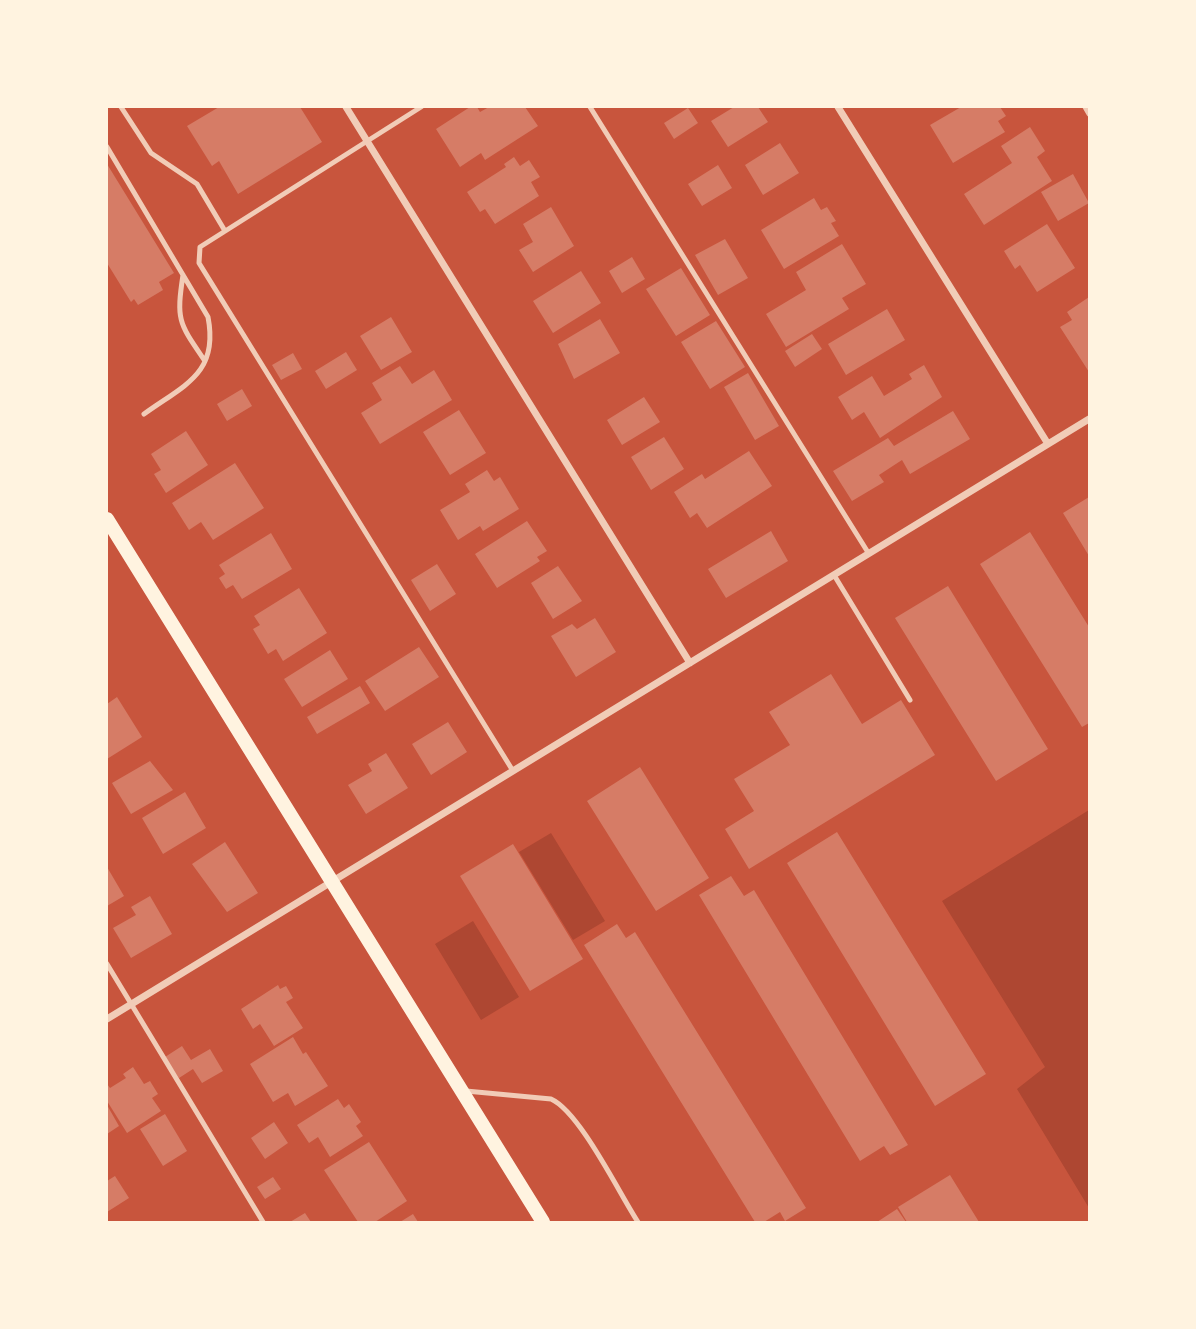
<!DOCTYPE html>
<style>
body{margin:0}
#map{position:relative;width:1196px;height:1329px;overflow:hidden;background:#c8553d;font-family:Arial,sans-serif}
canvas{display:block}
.frame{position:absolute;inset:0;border:108px solid #fff3e0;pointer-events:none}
</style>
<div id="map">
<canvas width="1196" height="1329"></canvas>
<div class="frame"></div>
</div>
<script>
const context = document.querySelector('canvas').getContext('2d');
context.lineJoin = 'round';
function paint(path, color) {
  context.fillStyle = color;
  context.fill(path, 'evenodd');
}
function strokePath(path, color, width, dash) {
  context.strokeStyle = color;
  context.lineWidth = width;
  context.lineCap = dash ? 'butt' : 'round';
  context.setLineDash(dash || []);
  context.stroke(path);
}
const green = new Path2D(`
 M1089,810V1208L1017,1089L1045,1067L942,901Z
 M551,833L605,921L573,940L519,852Z
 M473,921L519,997L481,1020L435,944Z`);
const building = new Path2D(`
 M219,107H300L322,142L238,194L219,161L212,166L187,126Z
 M470,107H477L480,112L489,107H525L538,126L485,160L481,153L460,167L436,129Z
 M734,107H758L768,122L728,147L711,121Z
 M961,107H1000L1006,116L998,121L1005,132L953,163L930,125Z
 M688,108L698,123L674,139L664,123Z
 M1030,127L1045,151L1037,157L1052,181L984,225L964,194L1012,163L1001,146Z
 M780,143L799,173L763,195L745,165Z
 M514,157L520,166L529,160L540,177L531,182L539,196L495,224L485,209L480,212L467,192L506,167L504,164Z
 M107,164L174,273L159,282L163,290L138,305L134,299L131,302L107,263Z
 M718,165L732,188L702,206L688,184Z
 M1073,174L1089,203L1058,221L1041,192Z
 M814,198L821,210L827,207L836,221L831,223L839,236L784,269L761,230Z
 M551,207L574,246L533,272L519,250L533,242L523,224Z
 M1047,224L1075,268L1037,292L1020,265L1015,269L1004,251Z
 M725,239L748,278L718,295L695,255Z
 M842,244L866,284L842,298L849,309L786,347L766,314L806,290L796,272Z
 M632,257L645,279L622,293L609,271Z
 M681,268L710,315L676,336L646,289Z
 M581,271L601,303L553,333L533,301Z
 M1089,297V372L1060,327L1072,320L1067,312Z
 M887,309L905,340L846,375L828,344Z
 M391,317L412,352L381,370L360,336Z
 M600,319L620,353L574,379L558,344Z
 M716,321L745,367L710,389L681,342Z
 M812,334L822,349L795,367L785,351Z
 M346,352L357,370L326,389L315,371Z
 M293,353L302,369L281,380L272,365Z
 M924,365L942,397L880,438L864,412L852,420L838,397L872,376L884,396L912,379L909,374Z
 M400,366L412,384L434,370L452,400L380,444L361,413L382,400L372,383Z
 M748,373L779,426L755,440L724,387Z
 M242,389L252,406L227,421L217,404Z
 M644,397L660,422L622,445L607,420Z
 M459,410L486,453L450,475L423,432Z
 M953,411L970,439L910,474L902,460L879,475L884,482L852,501L833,471L888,438L894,446Z
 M186,431L208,465L166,493L154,474L161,470L151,454Z
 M664,437L684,469L651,490L631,457Z
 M749,451L772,486L707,528L697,513L690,518L674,492L702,474L705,479Z
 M235,463L264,508L213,540L201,522L189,530L172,503Z
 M487,470L494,481L500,477L519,509L483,531L480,526L458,540L440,510L470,492L465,484Z
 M1089,497V556L1063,513Z
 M527,521L547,551L537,557L540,561L497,588L475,554Z
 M771,531L788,561L726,598L708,569Z
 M1030,532L1089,627V723L1082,727L980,564Z
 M271,533L292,569L242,599L233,585L226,589L219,578L225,574L219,565Z
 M437,564L456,594L430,611L411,580Z
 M558,566L582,601L553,619L531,583Z
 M948,586L1048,749L996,781L895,618Z
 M299,588L327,633L283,661L276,649L268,654L253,629L260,625L254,616Z
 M595,618L616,652L576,677L551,636L572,624L577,629Z
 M419,647L439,677L385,711L365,681Z
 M330,650L348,679L302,707L284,679Z
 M831,674L862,724L901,700L935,755L749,869L725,829L754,811L734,779L790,745L769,712Z
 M360,686L370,703L317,734L307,717Z
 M117,697L142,737L107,759V704Z
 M448,722L467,752L431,775L412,744Z
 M386,753L408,788L366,814L348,785L372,771L368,764Z
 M150,761L173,790L131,814L112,783Z
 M640,767L709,878L656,911L587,801Z
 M185,792L206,828L163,854L142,818Z
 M837,832L986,1074L935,1106L787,863Z
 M225,842L258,893L227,912L192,864Z
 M513,844L583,959L530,991L460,876Z
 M107,867L124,896L107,906Z
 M731,876L744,896L754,890L908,1145L890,1155L884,1146L860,1161L699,895Z
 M150,896L172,934L131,958L113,928L136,915L131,907Z
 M617,924L626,938L635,932L806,1208L785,1221L780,1212L764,1222H755L584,945Z
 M278,985L280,989L286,986L293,998L286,1002L303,1028L274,1046L260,1024L253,1029L241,1009Z
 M293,1037L303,1054L306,1052L328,1086L295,1106L288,1093L273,1102L250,1064Z
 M182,1046L191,1060L210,1049L223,1071L202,1083L193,1069L179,1078L165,1057Z
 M133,1067L144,1084L150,1081L158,1094L152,1098L161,1111L127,1133L107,1101V1084L110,1088L126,1078L123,1074Z
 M338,1099L344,1108L349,1104L361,1122L356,1126L363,1136L330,1157L318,1137L309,1143L297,1125Z
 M107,1105L119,1126L107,1134Z
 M165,1114L187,1151L163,1166L140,1129Z
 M274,1122L288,1143L265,1159L251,1138Z
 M369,1142L407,1201L375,1222H358L324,1170Z
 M950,1175L979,1222H907L898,1207Z
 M115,1176L129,1198L107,1212V1181Z
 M273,1177L281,1189L265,1199L257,1187Z
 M897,1209L906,1222H877Z
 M305,1213L311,1222H290Z
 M413,1214L418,1222H400Z`);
const service = new Path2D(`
 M121,107L151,153L197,184L225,231
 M421,107L200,247L199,263L513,771
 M590,107L869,554
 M1085,107L1089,114
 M107,147L208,317C219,374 184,385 144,414
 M183,275C176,321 179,323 205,361
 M834,575L910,700
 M107,964L263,1222
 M466,1091L551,1099C580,1112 619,1193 638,1222`);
const minor = new Path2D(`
 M346,107L690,663
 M838,107L1048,444
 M107,1019L1089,419`);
const secondary = new Path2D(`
 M107,519L543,1222`);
paint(green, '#ae4732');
paint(building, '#d67c66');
strokePath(service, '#f1ccb7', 5);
strokePath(minor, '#f1ccb7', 7);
strokePath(secondary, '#fff3e0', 14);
</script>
